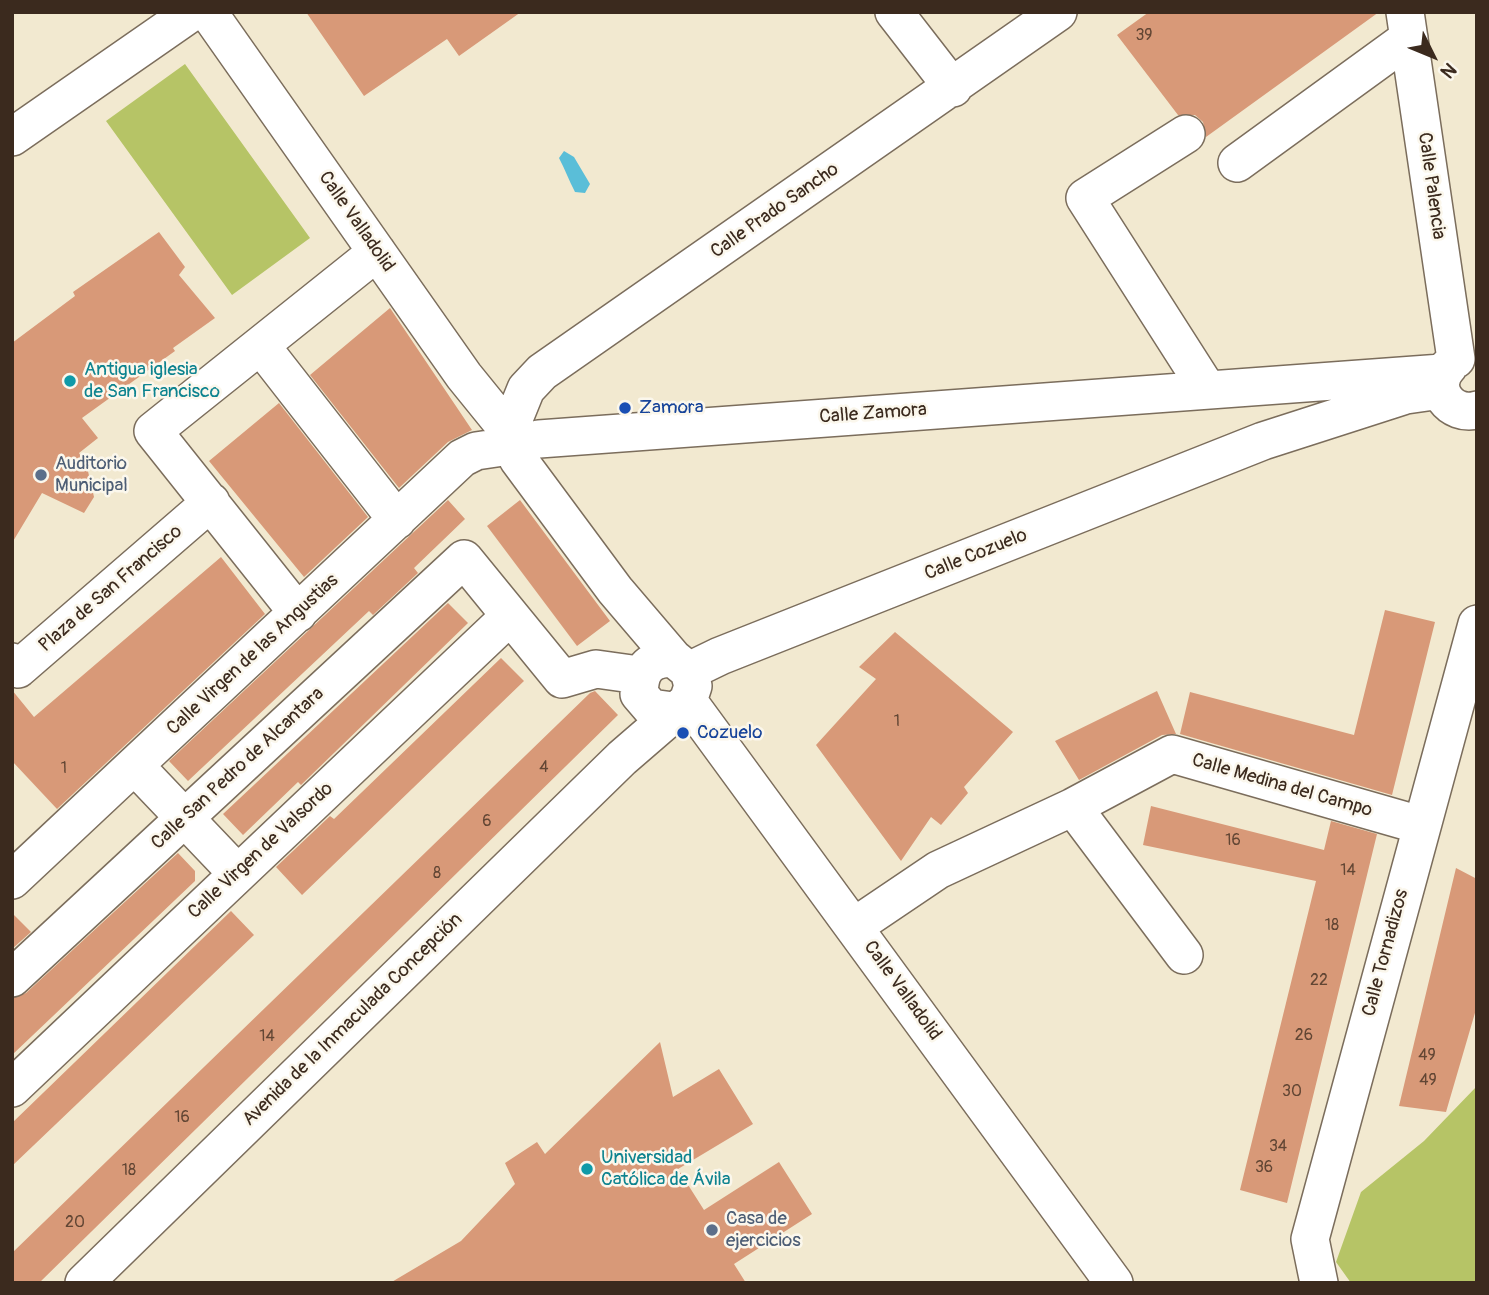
<!DOCTYPE html>
<meta charset="utf-8">
<style>
body{margin:0}
#map{position:relative;width:1489px;height:1295px;overflow:hidden;background:#f2e9d0;font-family:Pangolin,sans-serif}
canvas{display:block}
.frame{position:absolute;inset:0;border:14px solid #3b2a1e;pointer-events:none}
.north{position:absolute;left:1398px;top:21px;width:70px;height:70px;-webkit-text-stroke:5px #fbf7ec;paint-order:stroke;rotate:133deg;font-size:19px;font-weight:700;line-height:28px;text-align:center;color:#3b2a1e}
.north::after{content:'';display:block;margin:auto;width:24px;height:32px;background:#3b2a1e;clip-path:polygon(50% 0,100% 100%,50% 72%,0 100%)}
</style>
<div id="map">
<canvas width="1489" height="1295"></canvas>
<div class="frame"></div>
<div class="north">N</div>
</div>
<script>
const c = document.querySelector('canvas').getContext('2d');
c.lineJoin = 'round';
function paint(path, color) {
  c.fillStyle = color;
  c.fill(path, 'evenodd');
}
function stroke(path, color, width, dash) {
  c.strokeStyle = color;
  c.lineWidth = width;
  c.lineCap = dash ? 'butt' : 'round';
  c.setLineDash(dash || []);
  c.stroke(path);
}
function label(font, color, halo, rows, align = 'center') {
  c.font = font + ' Pangolin,sans-serif';
  c.lineWidth = 5;
  c.setLineDash([]);
  c.textBaseline = 'middle';
  c.strokeStyle = halo;
  c.fillStyle = color;
  for (const [text, x, y, turn = 0] of rows) {
    c.save();
    c.translate(x, y);
    c.rotate((+turn || 0) * Math.PI / 180);
    c.textAlign = isNaN(turn) ? turn : align;
    if (halo) c.strokeText(text, 0, 0);
    c.fillText(text, 0, 0);
    c.restore();
  }
}
const green = new Path2D(`
 M 185,64 L 310,238 L 232,295 L 106,121 Z
 M 1477,1086 L 1477,1283 L 1351,1283 L 1336,1262 L 1361,1192 L 1424,1141 Z`);
const water = new Path2D(`
 M 564,151 L 574,157 L 590,184 L 585,193 L 575,192 C 569,181 565,169 559,158 Z`);
const building = new Path2D(`
 M 306,12 L 521,12 L 459,56 L 447,39 L 364,96 Z
 M 1149,12 L 1379,12 L 1206,137 L 1203,122 L 1195,115 L 1178,115 L 1117,35 Z
 M 159,232 L 185,267 L 179,275 L 215,318 L 173,348 L 175,351 L 82,418 L 98,438 L 79,453 L 87,467 L 94,497 L 84,513 L 42,493 L 12,543 L 12,343 L 75,296 L 73,292 Z
 M 390,308 L 472,430 L 448,442 L 399,488 L 310,375 Z
 M 279,403 L 368,517 L 304,577 L 209,461 Z
 M 448,500 L 465,519 L 414,568 L 418,573 L 373,615 L 369,611 L 188,781 L 169,761 Z
 M 520,500 L 610,621 L 577,646 L 487,526 Z
 M 221,557 L 265,614 L 57,809 L 12,761 L 12,690 L 34,717 Z
 M 448,603 L 468,623 L 301,785 L 298,782 L 243,835 L 223,814 Z
 M 1385,610 L 1435,622 L 1392,795 L 1180,734 L 1190,692 L 1354,735 Z
 M 895,632 L 1013,732 L 964,787 L 968,793 L 941,825 L 931,817 L 901,861 L 816,745 L 876,679 L 859,667 Z
 M 501,658 L 524,681 L 302,895 L 276,867 L 330,816 L 334,819 Z
 M 595,691 L 618,715 L 39,1283 L 12,1283 L 12,1253 L 590,693 Z
 M 1157,691 L 1176,734 L 1162,735 L 1079,780 L 1055,741 Z
 M 1151,806 L 1324,850 L 1331,821 L 1377,834 L 1287,1203 L 1240,1190 L 1316,881 L 1143,845 Z
 M 178,853 L 195,871 L 195,881 L 12,1055 L 12,998 L 26,993 Z
 M 1456,868 L 1477,879 L 1477,1006 L 1446,1112 L 1399,1106 Z
 M 231,911 L 254,935 L 12,1166 L 12,1123 Z
 M 12,913 L 31,932 L 12,949 Z
 M 660,1042 L 673,1097 L 719,1069 L 753,1124 L 678,1169 L 704,1210 L 779,1162 L 812,1214 L 734,1264 L 746,1283 L 390,1283 L 461,1241 L 515,1184 L 505,1163 L 537,1142 L 545,1154 Z`);
const minor = new Path2D(`
 M 208,12 L 464,376 L 507,429
 M 894,12 L 953,88
 M 1405,12 L 1456,359
 M 1186,134 L 1085,198 L 1207,389
 M 12,137 L 192,12
 M 1237,163 L 1409,38
 M 261,346 L 397,520
 M 1448,367 C 1428,388 1451,417 1477,410
 M 511,426 L 526,389 L 542,372 L 1058,12
 M 539,439 L 1442,373
 M 518,459 L 615,590 L 673,658
 M 298,613 L 153,431 L 377,252
 M 12,662 L 18,669 L 211,502
 M 689,671 L 720,656 L 1263,441 L 1406,395 L 1434,391
 M 688,701 L 1114,1283
 M 135,766 L 237,873
 M 1073,807 L 1184,955
 M 12,880 L 462,458 L 476,451 L 503,447
 M 855,926 L 938,870 L 1073,807 L 1172,754 L 1420,825
 M 12,978 L 464,559 L 562,679 L 596,669 L 639,675
 M 12,1088 L 510,616
 M 84,1283 L 622,758 L 688,701 L 693,686 L 689,671 L 673,658 C 647,659 640,670 639,694 L 651,708 L 673,711
 M 1319,1283 L 1310,1239 L 1477,624`);
const markers = [
 [70,381,7,"#0f9aa8"],
 [625,408,7,"#1a4fb4"],
 [41,475,7,"#5c6f8a"],
 [683,733,7,"#1a4fb4"],
 [587,1169,7,"#0f9aa8"],
 [712,1230,7,"#5c6f8a"]
];
const numberNames = [
 ["39",1144,36],
 ["1",897,722],
 ["4",544,768],
 ["1",64,769],
 ["6",487,822],
 ["16",1233,841],
 ["14",1348,871],
 ["8",437,874],
 ["18",1332,926],
 ["22",1319,981],
 ["26",1304,1036],
 ["14",267,1037],
 ["49",1427,1056],
 ["49",1428,1081],
 ["30",1292,1092],
 ["16",182,1118],
 ["34",1278,1147],
 ["36",1264,1168],
 ["18",129,1171],
 ["20",75,1223]
];
const streetNames = [
 ["Calle Palencia",1431,186,82],
 ["Calle Prado Sancho",775,211,-35],
 ["Calle Valladolid",356,222,55],
 ["Calle Zamora",873,414,-4],
 ["Calle Cozuelo",976,555,-22],
 ["Plaza de San Francisco",111,589,-41],
 ["Calle Virgen de las Angustias",253,655,-43],
 ["Calle San Pedro de Alcantara",238,769,-43],
 ["Calle Medina del Campo",1282,786,16],
 ["Calle Virgen de Valsordo",261,851,-43],
 ["Calle Tornadizos",1386,953,-75],
 ["Calle Valladolid",902,991,54],
 ["Avenida de la Inmaculada Concepción",353,1020,-44]
];
const cultureNames = [
 ["Antigua iglesia",84,370],
 ["de San Francisco",84,392],
 ["Universidad",601,1158],
 ["Católica de Ávila",601,1180]
];
const transitNames = [
 ["Zamora",639,408],
 ["Cozuelo",697,733]
];
const serviceNames = [
 ["Auditorio",55,464],
 ["Municipal",55,486],
 ["Casa de",726,1219],
 ["ejercicios",726,1241]
];
paint(green, '#b6c466');
paint(water, '#5abed8');
paint(building, '#d89978');
stroke(minor, '#7b6d5c', 40);
stroke(minor, '#fff', 37);
for (const [x, y, r, color] of markers) {
  const dot = new Path2D();
  dot.arc(x, y, r, 0, 2 * Math.PI);
  c.fillStyle = color;
  c.fill(dot);
  stroke(dot, '#fbf7ec', 2.5);
}
label('16px', '#624634', null, numberNames);
label('19px', '#3b2a1e', '#fbf7ec', streetNames);
label('19px', '#0d838f', '#fbf7ec', cultureNames, 'left');
label('19px', '#164399', '#fbf7ec', transitNames, 'left');
label('19px', '#4e5e75', '#fbf7ec', serviceNames, 'left');
</script>
